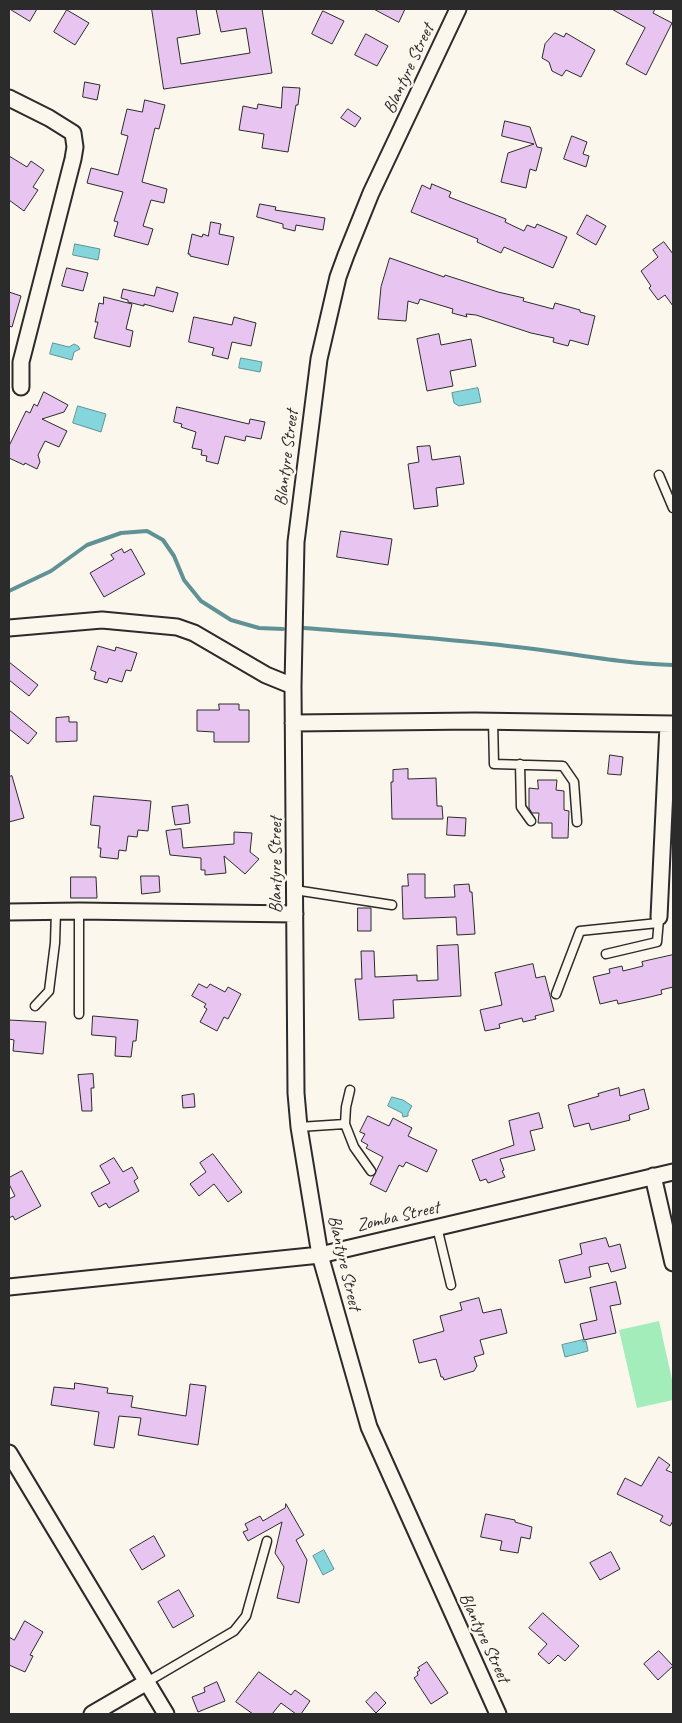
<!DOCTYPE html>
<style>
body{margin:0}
#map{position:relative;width:682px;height:1723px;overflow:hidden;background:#fbf7ec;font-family:Caveat,sans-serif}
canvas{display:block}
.frame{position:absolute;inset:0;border:10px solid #2b2b2b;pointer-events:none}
</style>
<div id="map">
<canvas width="682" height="1723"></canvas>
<div class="frame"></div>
</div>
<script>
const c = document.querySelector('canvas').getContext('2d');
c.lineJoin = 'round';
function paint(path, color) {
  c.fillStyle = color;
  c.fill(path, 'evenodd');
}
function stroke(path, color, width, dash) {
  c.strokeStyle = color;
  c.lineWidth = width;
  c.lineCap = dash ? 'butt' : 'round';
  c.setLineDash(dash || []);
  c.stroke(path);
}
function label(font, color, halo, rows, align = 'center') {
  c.font = font + ' Caveat,sans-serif';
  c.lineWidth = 5;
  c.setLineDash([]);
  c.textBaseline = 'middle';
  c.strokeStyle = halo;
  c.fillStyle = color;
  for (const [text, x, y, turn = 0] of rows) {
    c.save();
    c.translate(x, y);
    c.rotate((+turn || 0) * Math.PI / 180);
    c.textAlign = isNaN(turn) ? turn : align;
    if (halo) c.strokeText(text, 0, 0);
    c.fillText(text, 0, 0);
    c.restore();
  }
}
const green = new Path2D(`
 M 659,1321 L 673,1384 L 673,1400 L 637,1408 L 619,1330 Z`);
const water = new Path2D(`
 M 75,244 L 100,249 L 98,260 L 73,255 Z
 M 53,343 L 69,347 L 74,344 L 78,346 L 80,349 L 74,352 L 72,360 L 50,354 Z
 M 241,358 L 262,362 L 260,372 L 239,368 Z
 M 478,388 L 481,402 L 459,406 L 454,403 L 452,393 Z
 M 78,406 L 106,414 L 101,432 L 73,423 Z
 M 392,1097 L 403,1100 L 412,1106 L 408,1113 L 408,1116 L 403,1117 L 402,1113 L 388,1106 Z
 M 583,1340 L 583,1342 L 586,1341 L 588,1351 L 565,1357 L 562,1345 Z
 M 324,1550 L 334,1569 L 323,1575 L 313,1556 Z`);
const stream = new Path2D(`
 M 9,591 L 51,571 L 87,545 L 121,533 L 147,531 L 163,540 L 174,556 L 184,580 L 201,601 L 231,620 L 259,628 L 283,629
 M 304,628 C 381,634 458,639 534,649 C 581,655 626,664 673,665`);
const building = new Path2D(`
 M 10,9 L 37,9 L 30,21 Z
 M 152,9 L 196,9 L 200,34 L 177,38 L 181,64 L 250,53 L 246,28 L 221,32 L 216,9 L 262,9 L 272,73 L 164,89 Z
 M 374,9 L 405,9 L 399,22 Z
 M 612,9 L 655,9 L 653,13 L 672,23 L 646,75 L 626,64 L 645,28 Z
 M 67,10 L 89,23 L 75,45 L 54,32 Z
 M 323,11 L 344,21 L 332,44 L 312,34 Z
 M 555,33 L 564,37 L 566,33 L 595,50 L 581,77 L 566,70 L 562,76 L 552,71 L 549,62 L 542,58 L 545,44 Z
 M 366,34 L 388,46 L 377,66 L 355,55 Z
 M 85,82 L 100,85 L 97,100 L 83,97 Z
 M 283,87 L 300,88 L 298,105 L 296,105 L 288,152 L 262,148 L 264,134 L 239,130 L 243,106 L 257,109 L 258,104 L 281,108 Z
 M 145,100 L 165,105 L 159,129 L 155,128 L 142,182 L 167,189 L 164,203 L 151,200 L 143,226 L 153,229 L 148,245 L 114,236 L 118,222 L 114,221 L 123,192 L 87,183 L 91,168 L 118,175 L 128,136 L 121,134 L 127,109 L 142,112 Z
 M 348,109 L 361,118 L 355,127 L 341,118 Z
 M 505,121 L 530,127 L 537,147 L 542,148 L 536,171 L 530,169 L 526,188 L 501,182 L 508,153 L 534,144 L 502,136 Z
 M 572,136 L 587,142 L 583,154 L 589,156 L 586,167 L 564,159 Z
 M 9,156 L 27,167 L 31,161 L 44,170 L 33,187 L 38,190 L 24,211 L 9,200 Z
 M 432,184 L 451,192 L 449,197 L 506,219 L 505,222 L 524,231 L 527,225 L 535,228 L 537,224 L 567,237 L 553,268 L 504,247 L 501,253 L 477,242 L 478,239 L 411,212 L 422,185 L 430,189 Z
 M 260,204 L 276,207 L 275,210 L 325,218 L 323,230 L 296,225 L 295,231 L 283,228 L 283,224 L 257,217 Z
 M 587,215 L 606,226 L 596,245 L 577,234 Z
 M 211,222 L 221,224 L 219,234 L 234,237 L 228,265 L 190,256 L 190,254 L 188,254 L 192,234 L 202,237 L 203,234 L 208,236 Z
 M 664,242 L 673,254 L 673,306 L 665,295 L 658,300 L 649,288 L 651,286 L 641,271 L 658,257 L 653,250 Z
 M 390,258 L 444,277 L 445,275 L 498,292 L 524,298 L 523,301 L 553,309 L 555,303 L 580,310 L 580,312 L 595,316 L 588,345 L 570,340 L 568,346 L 553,342 L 554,338 L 531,333 L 476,315 L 466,314 L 467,317 L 452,313 L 453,309 L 420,299 L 418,304 L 408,301 L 406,321 L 378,319 L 381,287 Z
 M 67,268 L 88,273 L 83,291 L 62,286 Z
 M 157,287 L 178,293 L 173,312 L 144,304 L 144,306 L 128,302 L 128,300 L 121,298 L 123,289 L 154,296 Z
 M 9,292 L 21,296 L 12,327 L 9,326 Z
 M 104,297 L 132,304 L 126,329 L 133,331 L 130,347 L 94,338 L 98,322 L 95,322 L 99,303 L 103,304 Z
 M 194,317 L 232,325 L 234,317 L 256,323 L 251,346 L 232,342 L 228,359 L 212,355 L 214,348 L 189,342 Z
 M 439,334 L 441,345 L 471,339 L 476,366 L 450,371 L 453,386 L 427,391 L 417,339 Z
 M 44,392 L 68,405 L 64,412 L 42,419 L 67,431 L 59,447 L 45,441 L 38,455 L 40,462 L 37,469 L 25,463 L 24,465 L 9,458 L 9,446 L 26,411 L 30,413 L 34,404 L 37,406 Z
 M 177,407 L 249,424 L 250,419 L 265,422 L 261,439 L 246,436 L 245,441 L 225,436 L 218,464 L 206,461 L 207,456 L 201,455 L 202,450 L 192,448 L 196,432 L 181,427 L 182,424 L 174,422 Z
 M 430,446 L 432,460 L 460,456 L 464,484 L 436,488 L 438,506 L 414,509 L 408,464 L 419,462 L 417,447 Z
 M 341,531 L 392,539 L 388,565 L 337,557 Z
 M 122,549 L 124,553 L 131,549 L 145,574 L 104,597 L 90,573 L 114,559 L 111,555 Z
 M 98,646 L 115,651 L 116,647 L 137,653 L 131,671 L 126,670 L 122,682 L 109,678 L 107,683 L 94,679 L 96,672 L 91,670 Z
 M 9,662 L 38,685 L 29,696 L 9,680 Z
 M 219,704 L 239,704 L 239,710 L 249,710 L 249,742 L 214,742 L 214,732 L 197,731 L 197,710 L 219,710 Z
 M 9,710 L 37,733 L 28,744 L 9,729 Z
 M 69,717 L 69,722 L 77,722 L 77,741 L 56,742 L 56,718 Z
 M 610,755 L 623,757 L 621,775 L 608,774 Z
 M 408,769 L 408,779 L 436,778 L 437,806 L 442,806 L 443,819 L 392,819 L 391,782 L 393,782 L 393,770 Z
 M 12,776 L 24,818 L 9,822 L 9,777 Z
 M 538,780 L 557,780 L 556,790 L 564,791 L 564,810 L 569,811 L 568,838 L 552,838 L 552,823 L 538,823 L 539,813 L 532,813 L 529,808 L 529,788 L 538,789 Z
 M 94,796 L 151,801 L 148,831 L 138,830 L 137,837 L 128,836 L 126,851 L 119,850 L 118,859 L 100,857 L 101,848 L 98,848 L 100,826 L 91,825 Z
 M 188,805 L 190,823 L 175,825 L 172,807 Z
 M 448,817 L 466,818 L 465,836 L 447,835 Z
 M 181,829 L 183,848 L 234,844 L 234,832 L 252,833 L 250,852 L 259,859 L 245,874 L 224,856 L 226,873 L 205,875 L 205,870 L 201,870 L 201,858 L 170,855 L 166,831 Z
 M 408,874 L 425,874 L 425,898 L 455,897 L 454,885 L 469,884 L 470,892 L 472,892 L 475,934 L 457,935 L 456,917 L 403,919 L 402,886 L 408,886 Z
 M 141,876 L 159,876 L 160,892 L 142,894 Z
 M 71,877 L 96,877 L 97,898 L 71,898 Z
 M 358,908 L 371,908 L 371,931 L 358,931 Z
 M 458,945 L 461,996 L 393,1000 L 394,1018 L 359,1020 L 355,979 L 362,979 L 361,951 L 374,951 L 375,977 L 417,975 L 417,981 L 438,980 L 437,946 Z
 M 673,955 L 673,987 L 661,990 L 662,994 L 650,997 L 618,1004 L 617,1000 L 600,1004 L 593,977 L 610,973 L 609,969 L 622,966 L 623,971 L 643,966 L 642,962 Z
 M 533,964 L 536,978 L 545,976 L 554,1011 L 535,1016 L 536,1019 L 523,1022 L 522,1018 L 499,1024 L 500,1028 L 485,1031 L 480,1010 L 502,1005 L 495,973 Z
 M 199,984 L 207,988 L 210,984 L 225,992 L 228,987 L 241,994 L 228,1019 L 224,1017 L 217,1031 L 200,1022 L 207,1009 L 204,1007 L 206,1004 L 192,996 Z
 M 93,1016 L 138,1020 L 136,1041 L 133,1041 L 131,1057 L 115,1056 L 116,1037 L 92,1035 Z
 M 9,1020 L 46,1022 L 43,1054 L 13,1051 L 14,1040 L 9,1039 Z
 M 93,1074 L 94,1088 L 91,1088 L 92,1111 L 82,1111 L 78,1075 Z
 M 619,1088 L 620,1096 L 644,1089 L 649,1109 L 629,1115 L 630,1120 L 591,1130 L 589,1123 L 574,1127 L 568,1105 L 599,1096 L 598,1094 Z
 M 194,1094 L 195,1107 L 183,1108 L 182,1096 Z
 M 539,1113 L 543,1128 L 530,1131 L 535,1150 L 500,1159 L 504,1170 L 502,1171 L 505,1177 L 488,1183 L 486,1179 L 480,1181 L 472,1160 L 514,1145 L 509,1121 Z
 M 368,1116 L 389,1126 L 393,1118 L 412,1128 L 408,1136 L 437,1150 L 427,1172 L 406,1162 L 403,1167 L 399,1165 L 386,1192 L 370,1184 L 383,1157 L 366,1148 L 368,1145 L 361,1141 L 365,1134 L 360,1132 Z
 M 213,1154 L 242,1192 L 228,1202 L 214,1184 L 199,1196 L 190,1184 L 206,1172 L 200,1163 Z
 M 114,1158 L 123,1172 L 132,1167 L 138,1178 L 134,1181 L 139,1191 L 109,1208 L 106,1203 L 99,1207 L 91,1193 L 110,1183 L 100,1166 Z
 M 22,1171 L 41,1206 L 15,1220 L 13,1216 L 9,1218 L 9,1199 L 15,1196 L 9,1184 L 9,1178 Z
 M 606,1238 L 609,1247 L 620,1244 L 626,1268 L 611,1272 L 608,1263 L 589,1267 L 591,1277 L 565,1283 L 559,1260 L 582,1254 L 580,1244 Z
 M 616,1282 L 621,1304 L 610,1306 L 616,1333 L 584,1340 L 580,1324 L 597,1320 L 590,1288 Z
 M 479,1298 L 483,1313 L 501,1309 L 507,1333 L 480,1340 L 484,1354 L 474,1357 L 477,1366 L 474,1371 L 444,1380 L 443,1377 L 441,1377 L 436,1359 L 419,1363 L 413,1340 L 444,1331 L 440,1316 L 462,1310 L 460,1303 Z
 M 75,1383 L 108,1388 L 107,1393 L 133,1396 L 131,1407 L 186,1416 L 190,1384 L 206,1386 L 198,1445 L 138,1435 L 141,1418 L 119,1416 L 114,1448 L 94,1445 L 99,1412 L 51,1405 L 54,1387 L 74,1389 Z
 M 659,1457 L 670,1465 L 666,1470 L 673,1473 L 673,1521 L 670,1526 L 660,1521 L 663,1516 L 617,1494 L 625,1478 L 641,1486 Z
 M 286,1504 L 304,1535 L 296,1540 L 307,1560 L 299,1603 L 277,1598 L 284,1567 L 275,1553 L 282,1522 L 248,1541 L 243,1532 L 248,1530 L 245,1524 L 260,1516 L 263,1521 L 285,1508 Z
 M 486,1514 L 515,1520 L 515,1522 L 532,1527 L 530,1539 L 521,1537 L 518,1553 L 500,1550 L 502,1541 L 481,1537 Z
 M 154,1536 L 165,1556 L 142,1570 L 130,1550 Z
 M 611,1552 L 620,1569 L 600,1580 L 590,1563 Z
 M 179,1590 L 194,1616 L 173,1628 L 158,1602 Z
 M 543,1613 L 579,1646 L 565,1661 L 558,1655 L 549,1664 L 538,1654 L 547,1644 L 529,1628 Z
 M 25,1621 L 43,1632 L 30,1655 L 33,1656 L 25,1672 L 9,1665 L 9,1637 L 14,1640 Z
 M 659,1651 L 673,1666 L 658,1680 L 644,1664 Z
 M 427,1662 L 448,1693 L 431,1704 L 414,1678 L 418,1675 L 417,1672 L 420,1670 L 418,1668 Z
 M 259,1672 L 291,1695 L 295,1690 L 310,1701 L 301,1714 L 296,1714 L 281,1703 L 272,1714 L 253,1714 L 236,1702 Z
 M 217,1682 L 225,1701 L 198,1712 L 192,1697 L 205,1692 L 204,1688 Z
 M 376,1692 L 386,1703 L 376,1713 L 366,1702 Z`);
const service = new Path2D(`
 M 659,475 L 673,508
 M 493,721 L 494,764 L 563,766 L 574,782 L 577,822
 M 520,764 L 521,807 L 531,821
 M 295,890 L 392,905
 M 79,911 L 79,1014
 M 606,954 L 657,942 L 659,919
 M 556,994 L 580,931 L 658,923
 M 35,1006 L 49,991 L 55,943 L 56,911
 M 345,1124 L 346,1107 L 350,1090
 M 299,1127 L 345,1124 L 354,1147 L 371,1171
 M 437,1227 L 451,1285
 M 147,1682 L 234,1631 L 246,1616 L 267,1541`);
const minor = new Path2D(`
 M 458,9 L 371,193 L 346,255 L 338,277 L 319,359 L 296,542 L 293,686 L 296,1093 L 299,1127 L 320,1255 L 369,1427 L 498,1714
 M 9,98 L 49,118 L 73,133 L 75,147 L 73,159 L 21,362 L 21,387
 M 9,628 L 102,620 L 177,627 L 194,633 L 266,675 L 293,686
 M 293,723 L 475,721 L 673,724
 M 9,912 L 79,911 L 295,914
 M 659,917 L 668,725
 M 653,1176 L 673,1263
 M 9,1287 L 320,1255 L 673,1172
 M 9,1453 L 166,1714
 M 92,1714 L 147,1682`);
const streetNames = [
 ["Blantyre Street",409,69,-65],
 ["Blantyre Street",287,458,-83],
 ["Blantyre Street",276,865,-90],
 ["Zomba Street",398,1217,-13],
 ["Blantyre Street",344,1263,77],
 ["Blantyre Street",484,1638,65]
];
paint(green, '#a3edbb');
paint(water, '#84d6dc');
stroke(water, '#609295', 1);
stroke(stream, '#609295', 4);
paint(building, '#e8c5f0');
stroke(building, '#2b2b2b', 1);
stroke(service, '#2b2b2b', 11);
stroke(minor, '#2b2b2b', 19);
stroke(service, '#fbf7ec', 8);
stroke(minor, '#fbf7ec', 15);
label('18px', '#2b2b2b', '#fbf7ec', streetNames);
</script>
